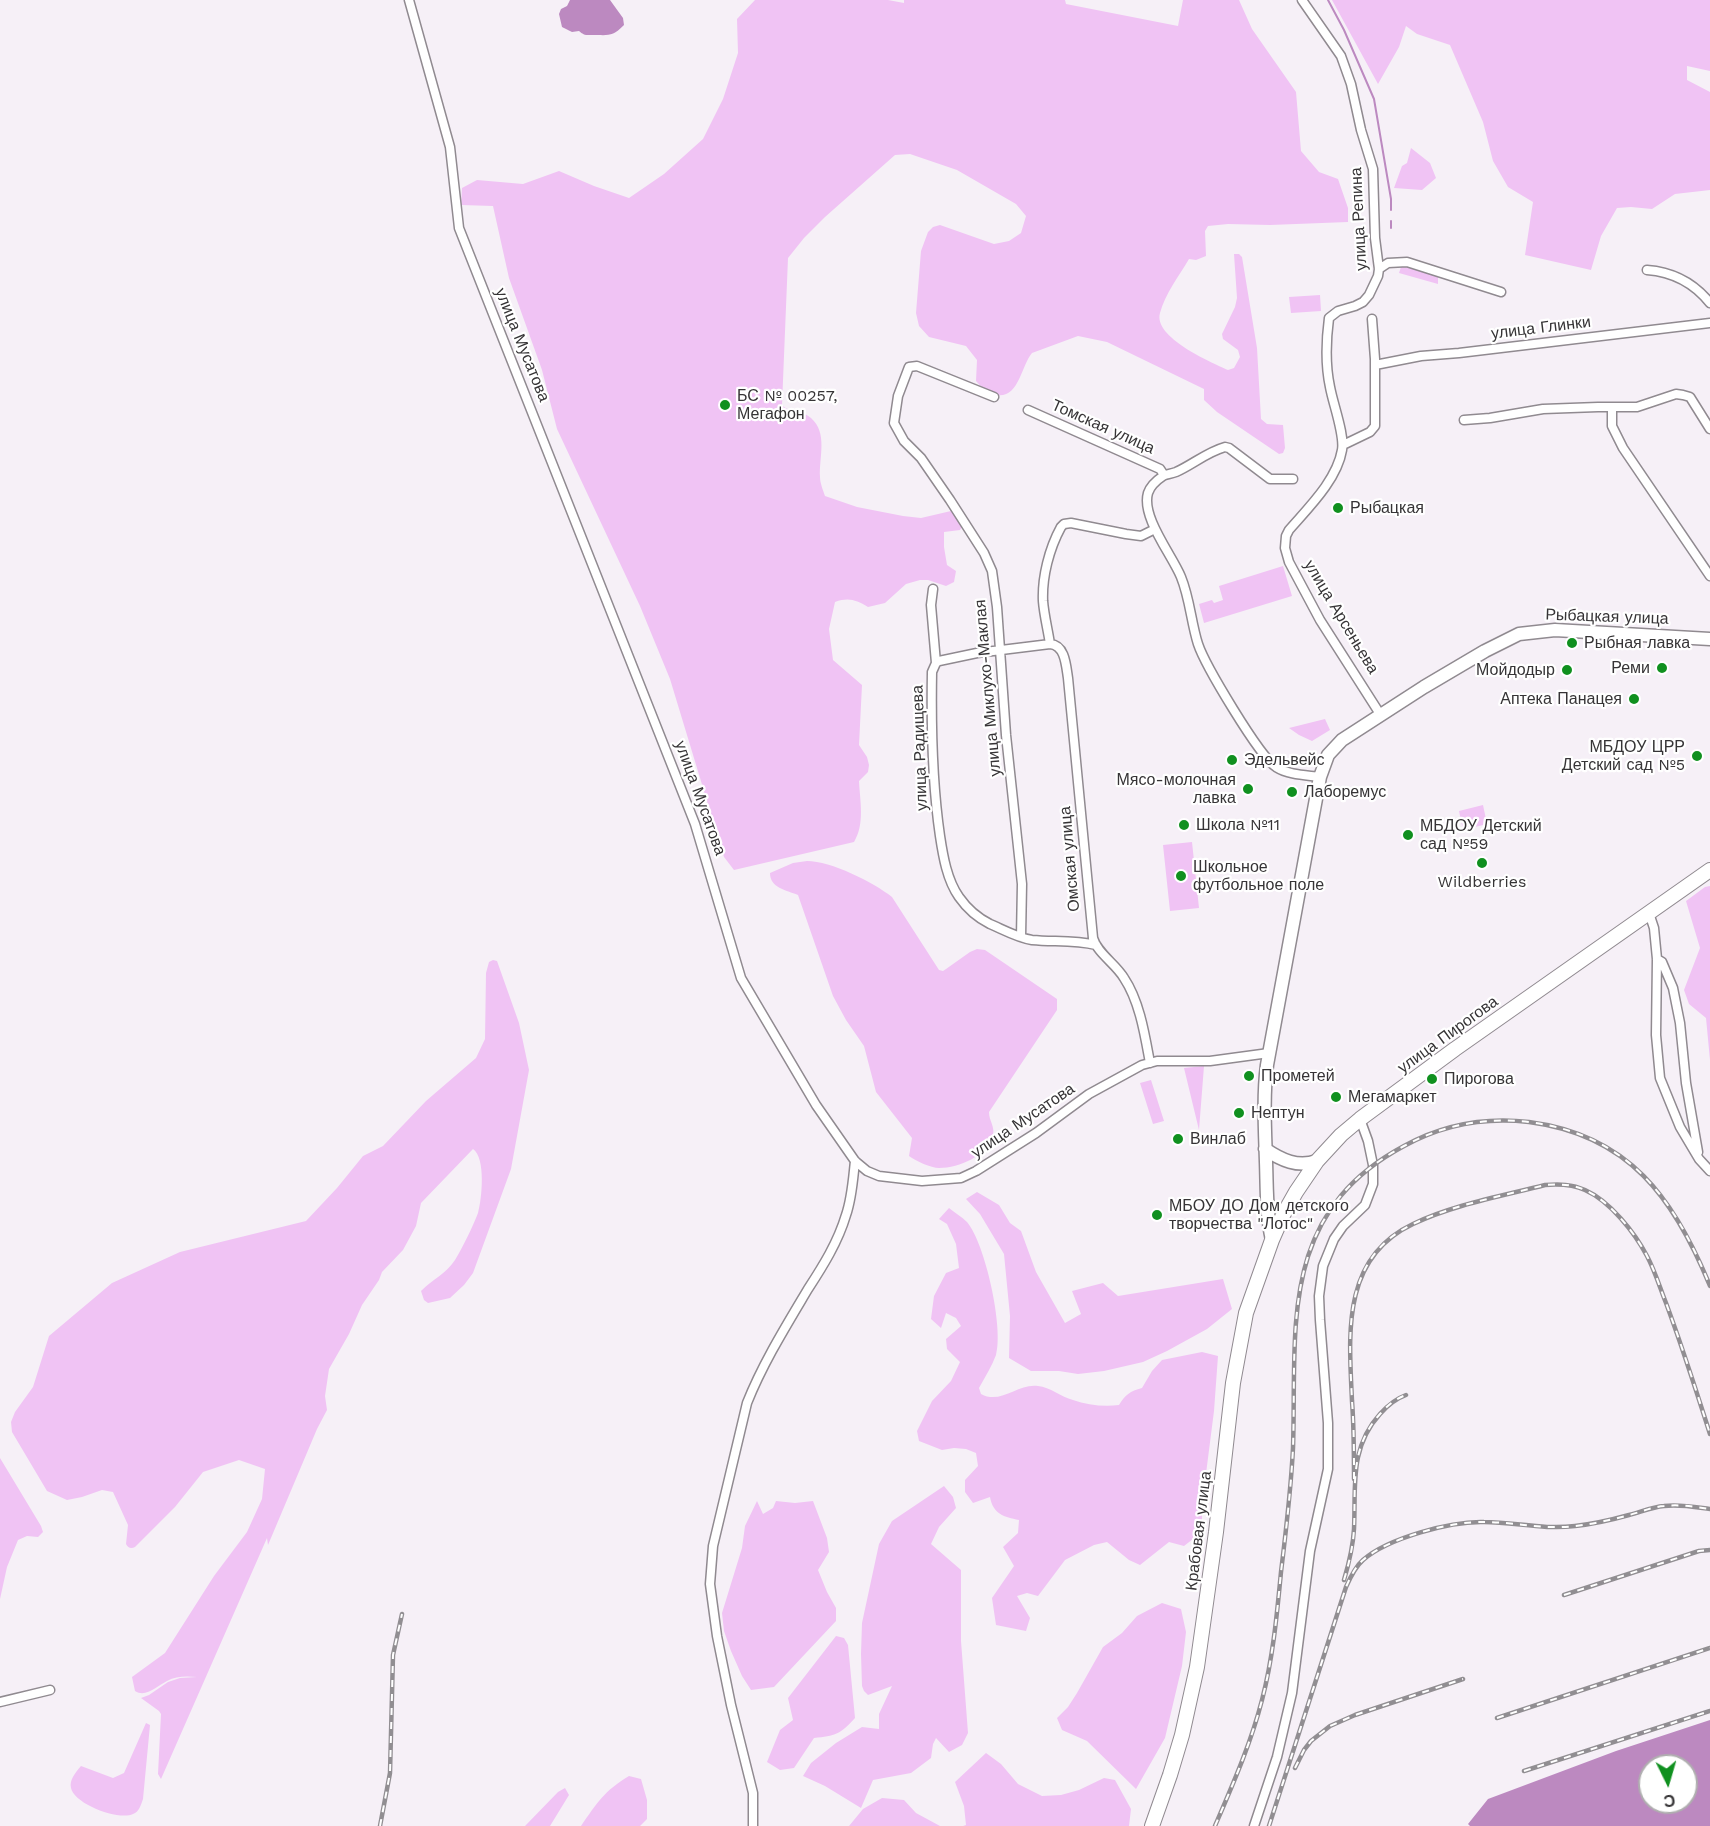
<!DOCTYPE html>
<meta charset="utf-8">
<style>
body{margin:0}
#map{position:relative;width:1710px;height:1826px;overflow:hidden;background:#f6f0f7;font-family:"Work Sans",sans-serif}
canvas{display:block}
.north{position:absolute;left:1638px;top:1754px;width:60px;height:60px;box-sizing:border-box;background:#fff;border:2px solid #afaeaf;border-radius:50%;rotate:175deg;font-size:16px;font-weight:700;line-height:24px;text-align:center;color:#363436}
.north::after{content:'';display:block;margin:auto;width:21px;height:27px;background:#10901f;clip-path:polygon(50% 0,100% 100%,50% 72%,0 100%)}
</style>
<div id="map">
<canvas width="1710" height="1826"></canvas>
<div class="north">С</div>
</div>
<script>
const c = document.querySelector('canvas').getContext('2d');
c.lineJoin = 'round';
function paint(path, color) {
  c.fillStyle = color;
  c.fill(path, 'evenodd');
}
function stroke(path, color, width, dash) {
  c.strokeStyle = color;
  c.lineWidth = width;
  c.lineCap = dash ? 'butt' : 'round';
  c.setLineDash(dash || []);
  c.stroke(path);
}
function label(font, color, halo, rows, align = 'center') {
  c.font = font + ' "Work Sans",sans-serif';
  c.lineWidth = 4.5;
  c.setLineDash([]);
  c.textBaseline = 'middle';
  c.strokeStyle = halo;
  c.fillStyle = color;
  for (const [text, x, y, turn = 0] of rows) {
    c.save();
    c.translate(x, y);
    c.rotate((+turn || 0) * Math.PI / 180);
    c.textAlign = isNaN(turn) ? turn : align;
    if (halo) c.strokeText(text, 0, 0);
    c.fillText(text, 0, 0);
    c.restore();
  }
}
const green = new Path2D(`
 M 755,0 L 888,0 L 904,3 L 904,0 L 1065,0 L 1066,4 L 1178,26 L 1183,0 L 1239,0 L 1252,29 L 1296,92 L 1301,151 L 1319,172 L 1338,179 L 1348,208 L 1348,222 L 1270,225 L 1228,224 L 1208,226 L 1205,231 L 1206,256 L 1196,260 L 1189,259 C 1179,276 1165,294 1160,313 C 1153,337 1210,362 1228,370 L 1234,368 L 1240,357 L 1238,350 L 1223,339 L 1222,334 L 1235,307 L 1237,298 L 1234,254 L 1239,254 L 1242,257 L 1257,348 L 1261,419 L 1267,424 L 1283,425 L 1285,448 L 1283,453 L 1279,454 L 1217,412 L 1204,400 L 1204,389 L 1107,342 L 1078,336 L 1032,353 C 1021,366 1019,399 996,395 C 987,393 982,388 976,381 L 977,360 L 966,346 L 929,337 L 919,326 L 916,313 L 921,251 L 928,232 L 933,227 L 940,225 L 994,244 L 1009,241 L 1021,233 L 1026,216 L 1016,204 L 957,170 L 910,154 L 895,155 L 825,217 L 804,238 L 788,258 L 782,405 C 789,413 801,409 811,418 C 828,433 819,457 820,477 C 820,483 823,490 825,496 L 857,507 L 903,516 L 921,518 L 951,511 L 963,525 L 960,530 L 944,532 L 944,547 L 947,565 L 956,571 L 954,582 L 946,586 L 928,580 L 920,580 L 906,584 L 885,603 L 868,607 C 856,600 849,597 835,602 L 829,629 L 833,660 L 862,685 L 859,745 L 867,757 L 869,765 L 868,772 L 859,781 C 860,801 865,824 854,842 L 734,870 L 724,857 L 670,679 L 640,606 L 557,429 L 542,370 L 509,278 L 493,206 L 461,205 L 462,188 L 477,180 L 523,184 L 559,171 L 594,186 L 629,198 L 664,174 L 703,139 L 723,99 L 738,53 L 737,19 Z
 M 1332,0 L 1710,0 L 1710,71 L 1687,66 L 1687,80 L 1710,92 L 1710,190 L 1675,194 L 1652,209 L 1631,207 L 1617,208 L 1601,236 L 1591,270 L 1525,255 L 1533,202 L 1508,187 L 1493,161 L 1483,122 L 1450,45 L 1417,34 L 1406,26 L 1399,47 L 1378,84 Z
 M 1411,148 L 1430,163 L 1436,178 L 1422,190 L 1394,188 L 1402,166 L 1407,163 Z
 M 1402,264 L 1438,275 L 1438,284 L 1399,273 Z
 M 1320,295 L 1321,311 L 1291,313 L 1289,297 Z
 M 1283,566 L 1292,596 L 1204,623 L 1199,604 L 1212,600 L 1214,603 L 1223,600 L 1219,586 Z
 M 1325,719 L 1330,730 L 1312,741 L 1299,735 L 1289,728 Z
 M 1483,805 L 1487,824 L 1463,830 L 1459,811 Z
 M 1192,842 L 1199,908 L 1170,911 L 1163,845 Z
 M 807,861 C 831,861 873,882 892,897 L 939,970 L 943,971 L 946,969 L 970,952 L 977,949 L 985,950 L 1057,999 L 1057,1010 L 989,1112 C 989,1121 995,1126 993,1135 C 986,1156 960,1168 939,1168 C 931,1168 916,1161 909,1156 L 912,1138 L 876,1092 L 864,1046 L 846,1020 L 833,996 L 798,895 C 786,890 770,888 770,873 L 793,863 Z
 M 1710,886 L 1710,1060 L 1706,1018 L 1689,1004 L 1684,990 L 1700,948 L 1686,901 L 1705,887 Z
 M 493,960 L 497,961 L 519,1023 L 529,1070 L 511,1169 L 473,1273 L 464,1285 L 450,1298 L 428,1303 L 424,1300 L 421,1291 C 433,1279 446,1274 455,1260 C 463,1247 473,1226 478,1213 C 482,1199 486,1158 473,1149 L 421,1203 L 416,1226 L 403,1250 L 382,1272 L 379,1280 L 362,1305 L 349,1334 L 329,1369 L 325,1396 L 327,1410 L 317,1429 L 268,1545 L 267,1538 L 161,1779 L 158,1774 L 161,1714 L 159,1711 L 141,1698 L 149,1695 L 168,1682 L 180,1678 L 197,1677 C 186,1676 176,1676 167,1681 C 157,1686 146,1698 135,1691 L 132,1677 L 165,1653 L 214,1576 L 247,1532 L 262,1499 L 265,1469 L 239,1460 L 203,1472 L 175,1507 L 135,1547 C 131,1549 128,1548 126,1544 L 128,1525 L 113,1492 L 102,1490 L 82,1497 L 67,1500 L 47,1491 L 12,1432 L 11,1422 L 15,1412 L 33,1387 L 49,1336 L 112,1283 L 180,1252 L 306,1221 L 337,1188 L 363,1156 L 383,1146 L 426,1101 L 476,1058 L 485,1039 L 486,973 L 489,962 Z
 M 1204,1066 L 1199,1130 L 1184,1068 Z
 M 1151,1080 L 1164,1121 L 1153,1124 L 1140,1083 Z
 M 977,1192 L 999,1205 L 1010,1223 L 1021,1231 L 1036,1272 L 1065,1323 L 1081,1314 L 1072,1291 L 1103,1283 L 1118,1296 L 1223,1279 L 1232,1309 L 1207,1329 L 1167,1351 L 1143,1362 L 1104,1371 L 1078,1374 L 1059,1371 L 1031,1371 L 1009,1358 L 1010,1316 L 1004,1254 L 980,1214 L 966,1199 Z
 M 949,1208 C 954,1212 962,1217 967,1222 C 985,1243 1004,1328 996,1355 C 992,1366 985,1377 979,1388 L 981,1394 C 1001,1405 1018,1383 1038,1386 C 1050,1387 1061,1397 1073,1400 C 1087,1405 1104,1407 1119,1405 C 1125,1395 1130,1391 1142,1388 L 1152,1371 L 1162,1360 L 1202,1352 L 1218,1356 L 1214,1411 L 1202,1505 L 1202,1532 L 1184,1546 L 1169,1542 L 1140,1565 L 1129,1560 L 1107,1542 L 1094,1545 L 1065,1560 L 1038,1596 L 1027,1593 L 1017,1596 L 1030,1618 L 1026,1631 L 996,1625 L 992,1598 L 1014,1566 L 1003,1547 L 1018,1533 L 1019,1520 C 1004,1517 993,1514 990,1497 L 973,1503 L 965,1492 L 965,1480 L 978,1466 L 976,1453 L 966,1449 L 954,1448 L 942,1450 L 919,1441 L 917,1431 L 932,1401 L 951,1381 L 960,1362 L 947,1349 L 946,1339 L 961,1326 L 956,1318 L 946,1313 L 941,1328 L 931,1319 L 934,1296 L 946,1273 L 959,1268 L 956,1244 L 947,1224 L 939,1219 Z
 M 0,1458 L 41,1526 L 43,1532 L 38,1537 L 27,1536 L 18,1540 L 7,1567 L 0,1599 Z
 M 944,1486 L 953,1497 L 956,1508 L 939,1527 L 931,1544 L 961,1570 L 961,1641 L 968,1733 L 962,1745 L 949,1752 L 936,1738 L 933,1744 L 931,1758 L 911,1773 L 873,1780 L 861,1808 L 825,1786 L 803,1776 L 811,1763 L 836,1743 L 862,1727 L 879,1729 L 879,1714 L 892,1686 L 868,1695 L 864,1691 L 862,1686 L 861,1654 L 862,1623 L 879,1544 L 892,1521 Z
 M 757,1501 L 763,1514 L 773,1508 L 776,1501 L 795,1503 L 813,1501 L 827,1538 L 829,1552 L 818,1570 L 827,1592 L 836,1608 L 836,1621 L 774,1687 L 751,1690 L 742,1676 L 731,1651 L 724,1631 L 722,1613 L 742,1548 L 745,1526 Z
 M 1162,1603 L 1181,1609 L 1186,1632 L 1182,1666 L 1165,1738 L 1136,1789 L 1087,1741 L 1062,1730 L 1057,1718 L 1068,1707 L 1077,1693 L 1103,1647 L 1122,1633 L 1137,1616 Z
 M 836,1636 L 844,1638 L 848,1645 L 855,1718 C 841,1734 835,1736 814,1738 L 794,1768 L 780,1770 L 767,1762 L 780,1730 L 793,1720 L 788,1698 Z
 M 146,1723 L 150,1725 L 143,1799 C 141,1805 139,1812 133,1814 C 119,1821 74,1804 71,1788 C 69,1780 76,1772 81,1766 L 113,1778 L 124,1773 Z
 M 986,1753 L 1001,1764 L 1018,1784 L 1042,1796 L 1061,1795 L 1079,1790 L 1104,1778 L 1115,1780 L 1131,1809 L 1129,1826 L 963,1826 L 966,1825 L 964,1806 L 955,1782 Z
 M 629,1776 L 641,1779 L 647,1800 L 647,1819 L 640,1826 L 581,1826 C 597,1803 604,1791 629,1776 Z
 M 565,1788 L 569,1795 L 550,1826 L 525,1826 L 558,1792 Z
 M 882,1798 L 904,1800 L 916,1813 L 940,1826 L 849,1826 L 863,1809 Z`);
const water = new Path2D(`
 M 570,0 L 610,0 L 623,18 L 624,25 C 612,37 609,35 593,35 C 586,35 585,36 579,31 L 572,32 L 562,27 L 559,14 L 561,9 L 567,6 Z
 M 1710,1720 L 1710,1826 L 1470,1826 L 1468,1824 L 1488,1799 L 1616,1751 ZM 1650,1766 L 1686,1766 L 1686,1802 L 1650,1802 Z`);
const stream = new Path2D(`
 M 1328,0 L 1344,30 L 1374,99 L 1391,199 L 1391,210
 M 1391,228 L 1391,221`);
const minor = new Path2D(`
 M 409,0 L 450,147 L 459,228 L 695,824 L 741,978 L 816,1105 L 855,1161 L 867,1171 L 879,1176 L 922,1181 L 961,1178 L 976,1171 L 1036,1133 L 1089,1094 L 1142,1065 L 1157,1061 L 1210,1061 L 1269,1053
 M 1302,0 L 1341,56 L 1351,84 L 1361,130 L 1373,169 L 1375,238 L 1379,269 L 1378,276 L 1369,295 L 1363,302 L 1355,306 L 1338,311 L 1329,318 C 1326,341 1325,364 1330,387 C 1333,404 1345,435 1342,450 C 1337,480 1308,508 1289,530 L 1286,536 L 1285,548 L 1289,562 L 1320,620 L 1380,714
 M 1379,269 L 1388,263 L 1407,262 L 1501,292
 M 1647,270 C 1673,272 1694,283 1710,303
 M 1375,365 L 1421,356 L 1459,353 L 1710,323
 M 994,397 L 917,366 L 909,367 L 898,396 L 894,423 L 904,441 L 921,458 L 950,500 L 984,553 L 992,571 L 997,607 L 1006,735 L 1022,884 L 1021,937
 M 1612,408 L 1612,426 L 1623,448 L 1710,576
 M 1028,410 L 1160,469 L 1164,475
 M 1464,420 L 1490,418 L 1543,409 L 1598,407 L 1637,407 L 1676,394 L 1683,395 L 1690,397 L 1710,429
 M 1343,445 L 1370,432 L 1375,426 L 1375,359 L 1372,319
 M 1293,479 L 1270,479 L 1229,448 L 1225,447 C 1207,452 1192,465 1176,472 C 1171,474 1166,474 1163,476 C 1157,480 1150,487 1148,493 C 1141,517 1172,555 1181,577 C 1190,599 1191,622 1198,644 C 1205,665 1259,756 1276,767 C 1289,775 1305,775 1320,777
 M 933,589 L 931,605 L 936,663 L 932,672 C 931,728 932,781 940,836 C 943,856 947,880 959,897 C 966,907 978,918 990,924 C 1002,929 1018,938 1032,940 C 1054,942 1074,940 1096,945
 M 1050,644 C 1048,630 1044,615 1043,601 C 1042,577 1049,549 1061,527 L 1064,524 L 1071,523 L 1126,534 L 1141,536 L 1155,529
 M 936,663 L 939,661 L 977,653 L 1050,644 C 1065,645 1066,665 1068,678 L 1093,938 C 1097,953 1116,964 1124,978 C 1140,1002 1145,1036 1150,1063
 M 1649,913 L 1654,928 L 1657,959 L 1656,1035 L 1660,1078 L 1680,1127 L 1699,1159 L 1710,1171
 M 1657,959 L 1662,962 L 1673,988 L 1680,1023 L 1686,1083 L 1698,1152
 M 0,1702 L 50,1690
 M 753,1826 L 753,1793 L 731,1705 L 717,1636 L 710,1584 L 713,1546 L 747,1403 C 763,1363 786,1326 808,1289 C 823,1266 838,1242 846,1215 C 852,1198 853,1179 855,1161
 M 1254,1826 L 1277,1757 L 1292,1693 L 1310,1551 L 1328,1469 L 1328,1423 L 1320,1320 L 1319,1296 L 1323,1266 L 1334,1239 L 1343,1226 L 1365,1205 L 1373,1184 L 1373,1165 L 1368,1141 L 1360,1119`);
const secondary = new Path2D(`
 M 1265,1149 C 1281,1160 1298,1168 1317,1161
 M 1272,1240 C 1266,1214 1267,1188 1266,1162 C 1265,1130 1263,1096 1267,1065 L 1320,777 L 1328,755 L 1342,740 L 1424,687 L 1485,651 L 1519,634 L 1555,630 L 1710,639`);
const primary = new Path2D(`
 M 1152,1826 L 1170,1775 L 1182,1735 L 1197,1667 L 1216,1532 L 1233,1383 L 1246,1313 L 1272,1240 L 1283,1215 L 1296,1192 L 1317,1161 L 1341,1135 L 1360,1119 L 1455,1049 L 1710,870`);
const rail = new Path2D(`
 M 1354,1479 C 1354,1453 1354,1427 1352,1401 C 1349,1334 1341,1258 1413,1224 C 1452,1205 1502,1196 1545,1185 C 1559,1184 1572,1184 1585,1190 C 1610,1201 1635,1233 1647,1256 C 1655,1271 1660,1288 1666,1303 C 1682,1346 1696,1390 1710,1434
 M 1344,1580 C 1349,1563 1353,1547 1354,1529 C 1356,1487 1349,1448 1380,1414 C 1388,1405 1395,1399 1406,1395
 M 1564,1595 L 1699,1551 L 1710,1550
 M 1497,1718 L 1710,1648
 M 1295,1768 L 1304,1750 L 1311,1741 L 1330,1726 L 1355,1715 L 1463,1679
 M 1524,1771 L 1710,1711
 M 380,1826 L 390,1773 L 393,1655 L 402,1614
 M 1215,1826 C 1233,1784 1251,1743 1262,1700 C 1273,1658 1277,1614 1281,1572 C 1286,1531 1291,1489 1293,1448 C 1297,1328 1277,1214 1404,1146 C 1442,1125 1485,1117 1529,1122 C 1629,1135 1674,1198 1710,1286
 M 1269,1826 L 1346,1587 C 1350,1578 1355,1567 1363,1560 C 1388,1538 1451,1521 1484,1522 C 1515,1522 1543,1530 1575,1526 C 1593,1524 1611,1520 1629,1515 C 1641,1512 1652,1507 1664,1506 C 1680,1504 1695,1507 1710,1509`);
const markers = [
 [725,405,6,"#10901f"],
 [1338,508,6,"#10901f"],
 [1572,643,6,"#10901f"],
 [1662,668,6,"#10901f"],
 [1567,670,6,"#10901f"],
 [1634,699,6,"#10901f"],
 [1697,756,6,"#10901f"],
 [1232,760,6,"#10901f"],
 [1248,789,6,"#10901f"],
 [1292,792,6,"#10901f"],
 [1184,825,6,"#10901f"],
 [1408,835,6,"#10901f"],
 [1482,863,6,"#10901f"],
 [1181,876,6,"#10901f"],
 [1249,1076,6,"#10901f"],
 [1432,1079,6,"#10901f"],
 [1336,1097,6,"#10901f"],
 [1239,1113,6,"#10901f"],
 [1178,1139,6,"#10901f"],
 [1157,1215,6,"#10901f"]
];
const streetNames = [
 ["улица Репина",1359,219,-93],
 ["улица Глинки",1541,328,-7],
 ["улица Мусатова",522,345,68],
 ["Томская улица",1103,427,24],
 ["улица Арсеньева",1341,617,59],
 ["Рыбацкая улица",1607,617,2],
 ["улица Миклухо-Маклая",988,688,-95],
 ["улица Радищева",920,748,-92],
 ["улица Мусатова",700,798,70],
 ["Омская улица",1070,859,-95],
 ["улица Пирогова",1448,1035,-36],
 ["улица Мусатова",1023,1121,-34],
 ["Крабовая улица",1199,1531,-83]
];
const poiNames = [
 ["БС № 00257,",737,396],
 ["Мегафон",737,414],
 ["Рыбацкая",1350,508],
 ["Рыбная лавка",1584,643],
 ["Реми",1650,668,"right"],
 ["Мойдодыр",1555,670,"right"],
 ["Аптека Панацея",1622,699,"right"],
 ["МБДОУ ЦРР",1685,747,"right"],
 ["Детский сад №5",1685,765,"right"],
 ["Эдельвейс",1244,760],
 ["Мясо-молочная",1236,780,"right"],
 ["лавка",1236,798,"right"],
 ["Лаборемус",1304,792],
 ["Школа №11",1196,825],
 ["МБДОУ Детский",1420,826],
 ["сад №59",1420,844],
 ["Школьное",1193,867],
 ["футбольное поле",1193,885],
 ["Wildberries",1482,882,"center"],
 ["Прометей",1261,1076],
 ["Пирогова",1444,1079],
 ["Мегамаркет",1348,1097],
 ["Нептун",1251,1113],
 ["Винлаб",1190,1139],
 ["МБОУ ДО Дом детского",1169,1206],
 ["творчества \"Лотос\"",1169,1224]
];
paint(green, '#f0c3f4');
paint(water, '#bc89c0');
stroke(stream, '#bc89c0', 2);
stroke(minor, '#908a90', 11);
stroke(secondary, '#908a90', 15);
stroke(primary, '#908a90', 16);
stroke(minor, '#fff', 8);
stroke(secondary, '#fff', 12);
stroke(primary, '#fff', 14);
stroke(rail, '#918e92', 4.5);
stroke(rail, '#fff', 2, [7]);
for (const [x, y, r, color] of markers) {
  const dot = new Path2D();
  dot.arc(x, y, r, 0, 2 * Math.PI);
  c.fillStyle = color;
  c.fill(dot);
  stroke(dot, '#fff', 2);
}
label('16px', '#363436', '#fff', streetNames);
label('16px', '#363436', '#fff', poiNames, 'left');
</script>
